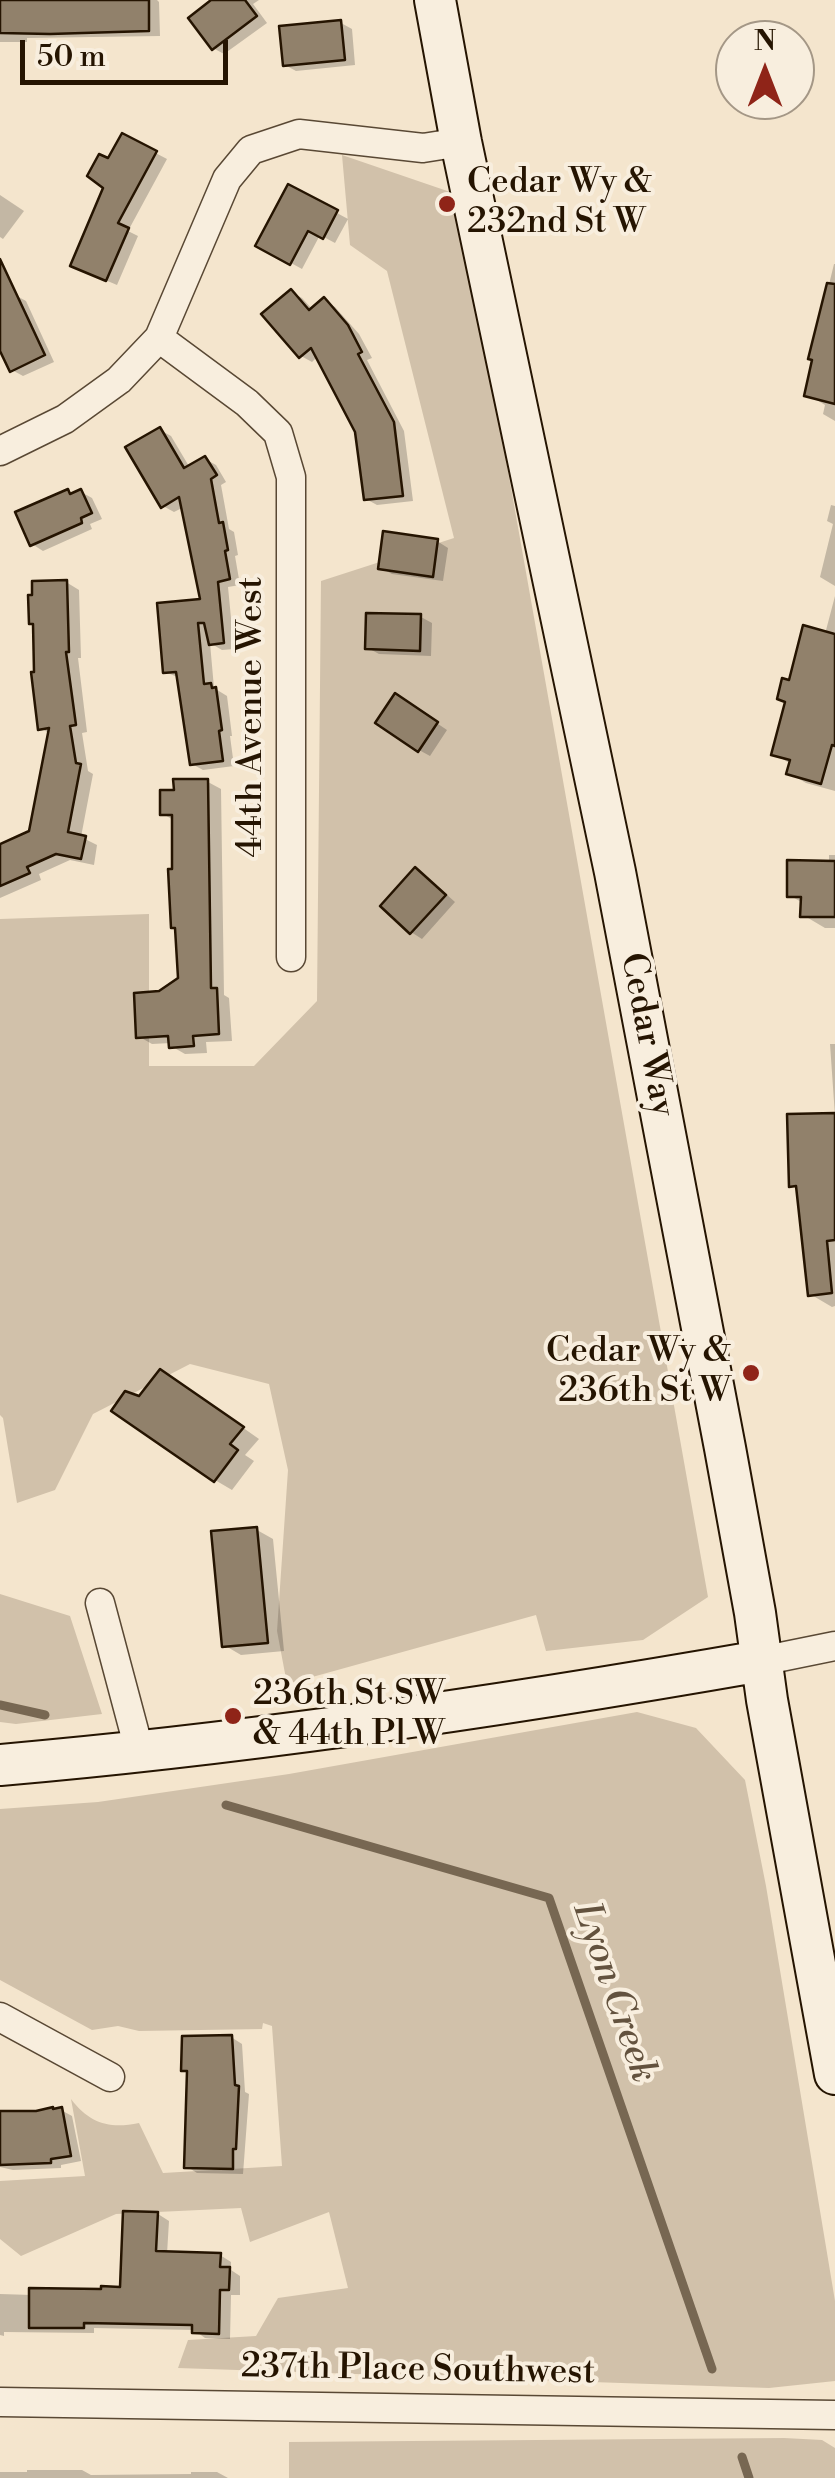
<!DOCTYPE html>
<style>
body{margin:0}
#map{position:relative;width:835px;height:2478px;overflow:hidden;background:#f4e5cd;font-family:"Libre Bodoni",serif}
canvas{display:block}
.north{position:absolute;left:715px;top:20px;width:100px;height:100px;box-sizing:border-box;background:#f8eede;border:2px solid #a49786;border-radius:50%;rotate:0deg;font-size:28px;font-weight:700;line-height:40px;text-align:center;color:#251401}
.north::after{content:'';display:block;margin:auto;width:35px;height:45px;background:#8f2418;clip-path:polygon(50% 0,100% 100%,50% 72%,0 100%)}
.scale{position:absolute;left:20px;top:40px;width:208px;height:45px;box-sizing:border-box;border:5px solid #251401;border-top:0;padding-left:12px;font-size:30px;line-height:35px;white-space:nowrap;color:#251401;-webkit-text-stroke:8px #f8eede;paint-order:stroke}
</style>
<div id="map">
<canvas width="835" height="2478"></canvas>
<div class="north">N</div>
<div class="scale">50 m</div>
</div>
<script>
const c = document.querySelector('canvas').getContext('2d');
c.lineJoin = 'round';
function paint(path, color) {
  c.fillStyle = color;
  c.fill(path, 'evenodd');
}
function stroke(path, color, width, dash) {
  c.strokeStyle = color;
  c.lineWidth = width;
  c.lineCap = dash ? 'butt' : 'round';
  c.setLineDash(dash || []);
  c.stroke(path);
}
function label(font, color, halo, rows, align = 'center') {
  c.font = font + ' "Libre Bodoni",serif';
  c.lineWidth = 8;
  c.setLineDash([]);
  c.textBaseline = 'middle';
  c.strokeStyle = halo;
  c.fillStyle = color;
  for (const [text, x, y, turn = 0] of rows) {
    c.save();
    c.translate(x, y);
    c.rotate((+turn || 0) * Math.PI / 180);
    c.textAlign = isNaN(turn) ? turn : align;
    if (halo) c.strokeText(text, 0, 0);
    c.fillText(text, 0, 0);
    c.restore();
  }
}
const green = new Path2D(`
 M 342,155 L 459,195 L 708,1597 L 643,1640 L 546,1651 L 536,1615 L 287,1684 L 277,1631 L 288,1470 L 269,1384 L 190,1364 L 93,1414 L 55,1490 L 17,1503 L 3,1418 L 0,1415 L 0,919 L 149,914 L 149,1066 L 254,1066 L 317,1001 L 321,581 L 454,538 L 387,271 L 350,245 Z
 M 0,1594 L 70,1616 L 102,1714 L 16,1724 L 0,1722 Z
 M 637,1712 L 696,1728 L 745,1780 L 766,1886 L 835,2301 L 835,2381 L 769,2388 L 178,2368 L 188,2340 L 256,2336 L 278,2298 L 348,2288 L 329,2212 L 250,2242 L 241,2208 L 116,2214 L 21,2256 L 0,2239 L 0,2181 L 85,2176 L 71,2099 C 90,2124 110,2129 139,2123 L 163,2173 L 282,2166 L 272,2026 L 263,2023 L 262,2029 L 139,2031 L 118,2026 L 92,2030 L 0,1980 L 0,1809 L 98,1802 L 289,1774 Z
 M 784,2438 L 822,2440 L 835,2448 L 835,2478 L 289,2478 L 289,2442 Z`);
const shadow = new Path2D(`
 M 0,0 L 157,0 L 159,2 L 160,36 L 27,38 L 27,42 L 0,42 Z
 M 216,0 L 259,0 L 253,4 L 267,23 L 224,54 L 213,48 Z
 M 341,23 L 352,29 L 355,65 L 296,71 L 285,65 Z
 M 123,136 L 167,159 L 128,231 L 138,236 L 117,285 L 84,271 L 106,188 L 109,162 Z
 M 289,187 L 348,219 L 335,243 L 320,235 L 302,269 L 258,245 Z
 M 0,195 L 24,211 L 3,239 L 0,237 Z
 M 834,264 L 835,264 L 835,421 L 823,414 L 825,405 L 807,394 L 815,361 L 811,358 Z
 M 291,292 L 302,298 L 313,310 L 324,300 L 335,307 L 359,334 L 372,358 L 367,360 L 404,431 L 413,501 L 377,505 L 366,499 L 358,432 L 318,356 L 312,362 L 301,356 Z
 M 15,295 L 26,301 L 54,362 L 23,376 L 12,370 L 0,345 L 0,302 Z
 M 160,430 L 171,436 L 190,468 L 205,459 L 216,465 L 226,482 L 221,485 L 229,529 L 234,532 L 238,555 L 235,556 L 240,585 L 228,587 L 234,649 L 222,650 L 210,643 L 214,688 L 227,696 L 232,736 L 230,736 L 234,766 L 203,770 L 192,764 L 180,678 L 165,672 L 202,602 L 184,507 L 174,512 L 163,506 Z
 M 68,492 L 74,495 L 81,492 L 92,498 L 102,519 L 90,524 L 92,529 L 43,551 L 32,544 Z
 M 831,505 L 835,506 L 835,586 L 820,577 L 833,524 L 827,521 Z
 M 437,541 L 448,548 L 443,581 L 392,574 L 381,568 Z
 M 66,582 L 79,590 L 81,658 L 78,658 L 87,732 L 82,733 L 88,771 L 93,774 L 81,837 L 97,845 L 94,865 L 70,860 L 39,874 L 41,880 L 0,898 L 0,847 L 31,833 L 50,734 L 41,728 Z
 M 835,596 L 835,791 L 806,783 L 789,773 L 791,764 L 774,754 L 790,683 L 825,634 Z
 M 421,617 L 432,623 L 431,656 L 379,654 L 368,648 Z
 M 407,703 L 447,730 L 430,756 L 419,750 Z
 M 208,782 L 221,789 L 224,995 L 229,998 L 232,1041 L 206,1042 L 207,1053 L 185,1054 L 171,1046 L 171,1043 L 152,1044 L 138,1036 L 160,994 L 180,979 L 175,821 L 163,814 L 176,792 Z
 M 829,855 L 835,855 L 835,928 L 825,928 L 803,915 L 803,903 L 789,895 L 829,863 Z
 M 416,870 L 427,877 L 455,902 L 422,939 L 411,932 Z
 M 830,1044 L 835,1044 L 835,1306 L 832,1307 L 810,1294 L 799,1190 L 791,1185 L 835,1116 Z
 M 178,1382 L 259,1439 L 245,1455 L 254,1461 L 232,1490 L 215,1480 L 140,1399 Z
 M 257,1530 L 273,1539 L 284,1651 L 241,1655 L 224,1645 Z
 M 231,2037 L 242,2044 L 245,2092 L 249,2094 L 243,2174 L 197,2173 L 186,2166 L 189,2073 L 184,2070 Z
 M 61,2110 L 72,2116 L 81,2161 L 61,2165 L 61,2168 L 13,2170 L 0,2167 L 0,2114 Z
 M 158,2214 L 169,2221 L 167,2254 L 220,2255 L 231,2262 L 231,2270 L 240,2276 L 240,2295 L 231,2295 L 230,2339 L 205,2338 L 194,2330 L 94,2328 L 94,2333 L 4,2332 L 4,2336 L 0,2335 L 0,2294 L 32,2295 L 122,2289 Z
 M 27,2470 L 82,2470 L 91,2475 L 191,2474 L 191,2472 L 217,2472 L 228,2478 L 0,2478 L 0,2472 L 27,2472 Z`);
const stream = new Path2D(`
 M 0,1705 L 45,1715
 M 226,1805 L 549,1898 L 712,2369
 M 742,2457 L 749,2478`);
const building = new Path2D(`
 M 0,0 L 149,0 L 149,31 L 50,34 L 0,33 Z
 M 211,0 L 245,0 L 257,16 L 212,50 L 188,18 Z
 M 341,20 L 345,60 L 283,66 L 279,26 Z
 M 122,133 L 157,151 L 118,223 L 129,228 L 106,281 L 70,266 L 103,188 L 87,176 L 99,154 L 108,158 Z
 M 288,184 L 338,210 L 323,239 L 308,231 L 290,265 L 255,246 Z
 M 0,259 L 45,355 L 10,372 L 0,351 Z
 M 827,283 L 835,284 L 835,404 L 804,396 L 812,360 L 808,359 Z
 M 291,289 L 309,310 L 324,297 L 348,325 L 362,352 L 358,354 L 394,422 L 403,496 L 364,500 L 355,432 L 311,348 L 299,358 L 261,314 Z
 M 160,427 L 184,468 L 205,456 L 217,475 L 211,479 L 219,523 L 223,522 L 228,550 L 225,551 L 230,579 L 218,582 L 224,643 L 209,645 L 204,623 L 198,623 L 204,684 L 211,683 L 212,688 L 216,687 L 222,730 L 219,731 L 223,761 L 190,765 L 176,672 L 163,673 L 157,603 L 200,599 L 179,497 L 161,508 L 125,447 Z
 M 68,489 L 70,494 L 81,489 L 92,513 L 81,518 L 82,523 L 30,546 L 15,512 Z
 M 383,531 L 438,539 L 433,577 L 378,569 Z
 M 67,580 L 69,652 L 66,652 L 76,725 L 70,726 L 76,763 L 81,764 L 68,832 L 86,836 L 81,859 L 56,854 L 27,867 L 30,873 L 0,886 L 0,844 L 29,831 L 49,728 L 38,730 L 31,672 L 34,672 L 33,624 L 29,624 L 28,595 L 32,595 L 32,581 Z
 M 366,613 L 421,614 L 420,651 L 365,649 Z
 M 803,625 L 835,634 L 835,746 L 832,745 L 821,784 L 786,774 L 790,760 L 771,755 L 785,702 L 777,699 L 782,678 L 789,680 Z
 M 395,693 L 438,722 L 418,752 L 375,723 Z
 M 173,779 L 208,779 L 211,988 L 217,988 L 219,1034 L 193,1036 L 194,1046 L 169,1048 L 168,1036 L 136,1038 L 134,993 L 159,991 L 178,978 L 175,928 L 171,928 L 168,869 L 172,869 L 172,815 L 160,815 L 160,790 L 174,790 Z
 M 787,860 L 835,861 L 835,917 L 800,917 L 801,897 L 787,897 Z
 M 415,867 L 446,895 L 410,934 L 380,906 Z
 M 835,1113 L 835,1240 L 827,1241 L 832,1293 L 808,1296 L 796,1186 L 789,1187 L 787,1114 Z
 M 160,1369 L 244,1427 L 230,1444 L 238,1450 L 214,1482 L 111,1411 L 125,1391 L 139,1396 Z
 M 257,1527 L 268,1643 L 222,1647 L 211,1531 Z
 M 232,2035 L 235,2085 L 239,2086 L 236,2149 L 233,2149 L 233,2169 L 184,2168 L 187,2071 L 181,2071 L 182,2036 Z
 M 53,2107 L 53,2109 L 62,2107 L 71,2156 L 51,2159 L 51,2163 L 0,2165 L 0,2111 L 36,2111 Z
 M 123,2211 L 158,2212 L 156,2251 L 221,2253 L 220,2267 L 230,2267 L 229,2290 L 220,2290 L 219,2334 L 192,2333 L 192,2325 L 84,2323 L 84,2328 L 29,2328 L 29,2288 L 101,2289 L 101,2286 L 120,2287 Z`);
const street = new Path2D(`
 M 159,338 L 247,403 L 278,433 L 291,477 L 291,957
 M 0,451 L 65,419 L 119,380 L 159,338 L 227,179 L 251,150 L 299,134 L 423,148 L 461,142
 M 100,1603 L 140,1753
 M 761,1661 L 835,1646
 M 0,2017 L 110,2077
 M 0,2402 L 835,2415`);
const secondary = new Path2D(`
 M 435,0 L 461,142 L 615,872 L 725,1448 L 755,1613 L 767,1700 L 835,2074
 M 0,1765 C 255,1743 509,1705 761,1661`);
const markers = [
 [447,204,10,"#8f2418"],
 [751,1373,10,"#8f2418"],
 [233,1716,10,"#8f2418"]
];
const poiNames = [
 ["Cedar Wy &",467,184],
 ["232nd St W",467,224],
 ["Cedar Wy &",731,1353,"right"],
 ["236th St W",731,1393,"right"],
 ["236th St SW",253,1696],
 ["& 44th Pl W",253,1736]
];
const streetNames = [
 ["44th Avenue West",253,717,-90],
 ["Cedar Way",646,1035,79],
 ["237th Place Southwest",418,2371,1]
];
const waterNames = [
 ["Lyon Creek",613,1993,71]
];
paint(green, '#d1c1aa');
paint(shadow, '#0003');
stroke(stream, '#776752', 9);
paint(building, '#91816b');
stroke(building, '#251401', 2.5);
stroke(street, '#594834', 31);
stroke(secondary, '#251401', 44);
stroke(street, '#f8eede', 28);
stroke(secondary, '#f8eede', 40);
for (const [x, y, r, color] of markers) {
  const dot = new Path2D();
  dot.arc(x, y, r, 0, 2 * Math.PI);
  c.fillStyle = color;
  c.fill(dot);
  stroke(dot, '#f8eede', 4);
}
label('35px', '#251401', '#f8eede', poiNames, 'left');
label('35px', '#251401', '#f8eede', streetNames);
label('italic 38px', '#63523e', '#f8eede', waterNames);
</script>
